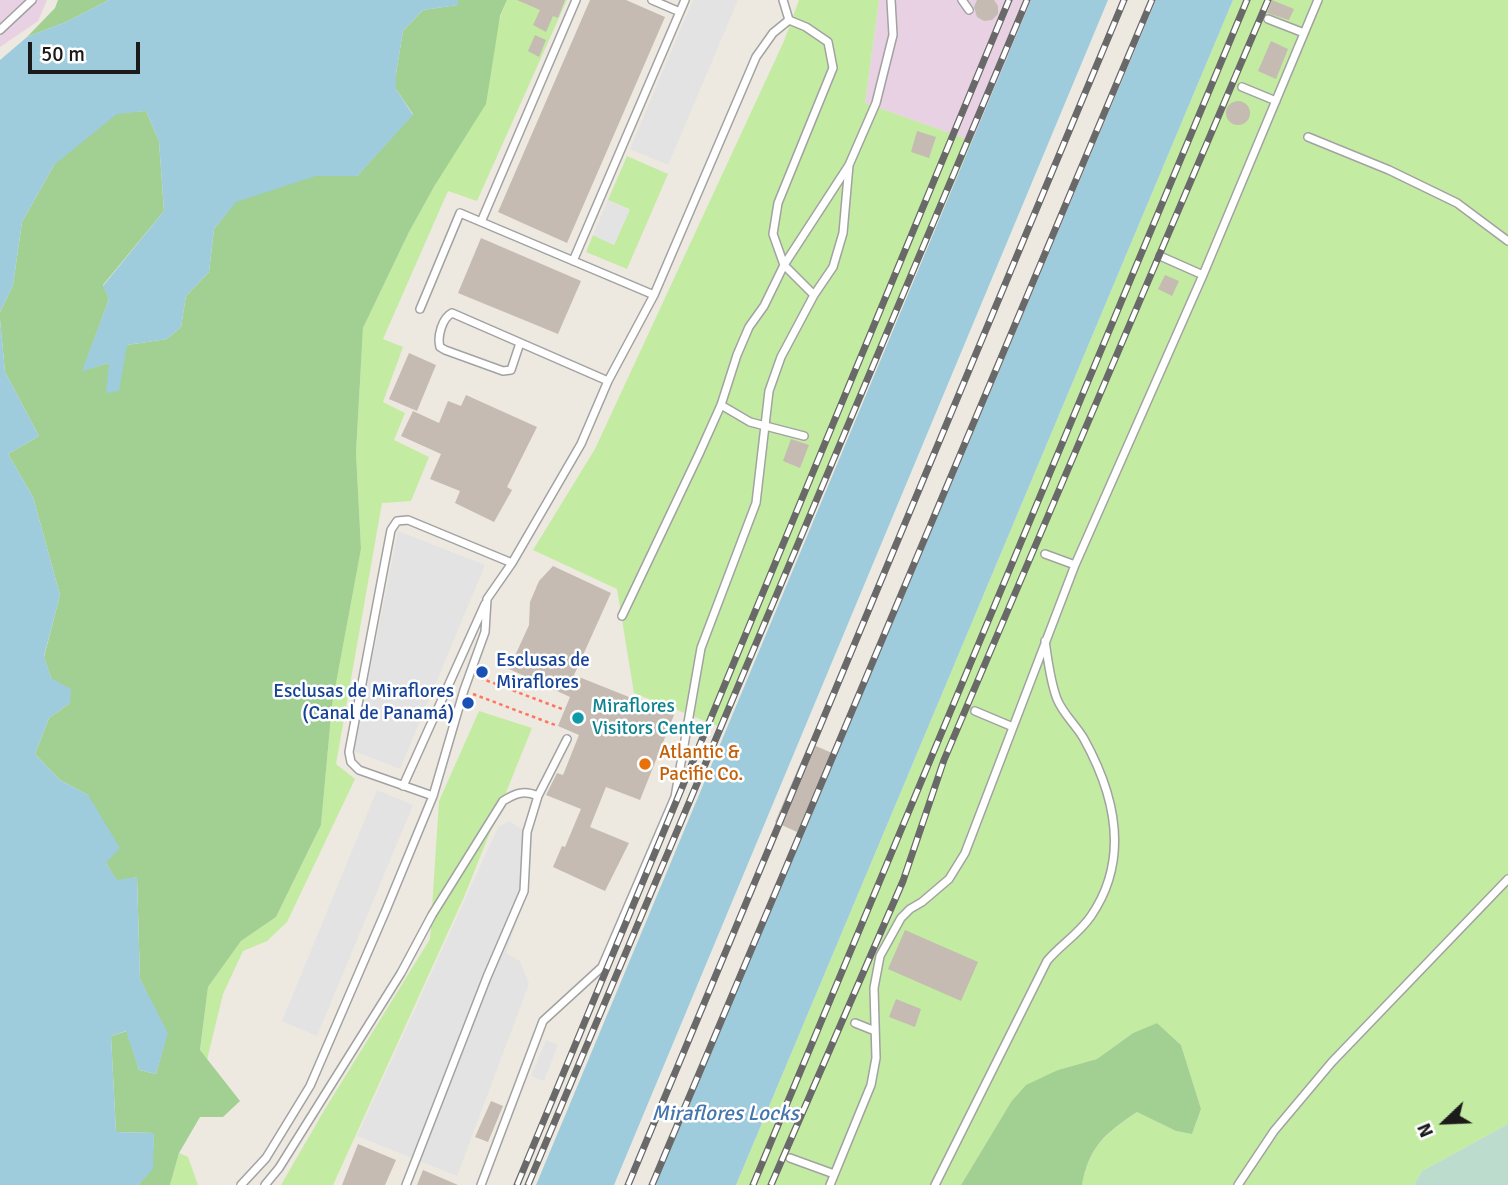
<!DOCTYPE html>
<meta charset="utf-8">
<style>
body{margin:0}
#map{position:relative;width:1508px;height:1185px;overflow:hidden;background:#ede9e0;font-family:Signika,sans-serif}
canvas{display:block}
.north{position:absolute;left:1410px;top:1087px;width:70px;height:70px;-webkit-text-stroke:5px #fff;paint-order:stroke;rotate:247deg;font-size:19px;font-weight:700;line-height:28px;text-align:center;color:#1b1b1b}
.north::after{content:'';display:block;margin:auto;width:24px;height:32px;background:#1b1b1b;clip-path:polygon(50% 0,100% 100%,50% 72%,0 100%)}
.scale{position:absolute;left:28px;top:42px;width:112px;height:32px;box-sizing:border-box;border:4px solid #1b1b1b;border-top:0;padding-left:9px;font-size:21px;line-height:24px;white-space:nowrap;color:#1b1b1b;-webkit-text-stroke:5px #fff;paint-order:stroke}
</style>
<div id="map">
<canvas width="1508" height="1185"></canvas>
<div class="north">N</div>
<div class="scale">50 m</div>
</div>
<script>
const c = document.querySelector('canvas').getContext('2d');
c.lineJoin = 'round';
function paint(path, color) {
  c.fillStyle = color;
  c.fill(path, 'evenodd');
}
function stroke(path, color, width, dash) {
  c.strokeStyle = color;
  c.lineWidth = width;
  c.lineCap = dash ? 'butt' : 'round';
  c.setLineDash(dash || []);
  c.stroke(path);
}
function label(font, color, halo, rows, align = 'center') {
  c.font = font + ' Signika,sans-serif';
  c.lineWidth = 5;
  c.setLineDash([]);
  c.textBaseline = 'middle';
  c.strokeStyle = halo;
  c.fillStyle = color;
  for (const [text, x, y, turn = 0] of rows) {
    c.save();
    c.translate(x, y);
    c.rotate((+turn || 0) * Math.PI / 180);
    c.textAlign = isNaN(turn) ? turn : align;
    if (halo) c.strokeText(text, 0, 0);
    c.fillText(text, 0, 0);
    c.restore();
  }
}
const industrial = new Path2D(`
 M 0,0 L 47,0 L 38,21 L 0,47 Z
 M 879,0 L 1031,0 L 972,141 L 865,103 Z`);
const grass = new Path2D(`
 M 507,0 L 567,0 L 477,201 L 448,191 L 383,339 L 403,347 L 383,402 L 405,413 L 394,440 L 429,457 L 411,501 L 382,503 L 336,764 L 355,779 L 287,922 L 267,941 L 243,951 L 223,994 L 207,1060 L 200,1051 L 208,987 L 241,941 L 276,917 L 321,825 L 332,705 L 361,549 L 356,453 L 363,328 L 409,232 L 435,185 Z
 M 799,0 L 879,0 L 865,103 L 972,141 L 720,727 L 634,693 L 617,589 L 533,550 L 595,449 L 784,41 Z
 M 1233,0 L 1508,0 L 1508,1124 L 1422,1171 L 1414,1185 L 1082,1185 C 1089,1146 1106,1134 1137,1112 L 1176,1131 L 1192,1134 L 1201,1109 L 1181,1045 L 1157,1023 L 1133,1033 L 1097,1059 L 1058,1070 L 1011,1102 L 961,1185 L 736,1185 Z
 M 627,156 L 668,174 L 627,269 L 586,252 L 593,235 L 614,245 L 629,209 L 608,200 Z
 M 479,711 L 532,728 L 464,897 L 333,1185 L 281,1185 L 325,1109 L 430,939 L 439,801 Z
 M 179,1153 L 188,1157 L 198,1185 L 170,1185 Z`);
const forest = new Path2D(`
 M 58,0 L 109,0 L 66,22 L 27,37 L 55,8 Z
 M 458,0 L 507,0 L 500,16 L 486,104 L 435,185 L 409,232 L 363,328 L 356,453 L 361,549 L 332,705 L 321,825 L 276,917 L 241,941 L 208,987 L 200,1050 L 240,1101 L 223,1117 L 200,1117 L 179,1153 L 170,1185 L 138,1185 L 152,1169 L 154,1133 L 116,1132 L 111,1036 L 127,1031 L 139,1070 L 156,1074 L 167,1034 L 140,979 L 137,877 L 117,881 L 106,863 L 88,795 L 60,780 L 35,754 L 49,718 L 70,703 L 51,678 L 44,657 L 60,595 L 33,497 L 8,454 L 39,436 L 5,372 L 0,319 L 0,312 L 13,285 L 22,222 L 54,165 L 82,131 L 117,113 L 146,111 L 159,141 L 164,211 L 103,285 L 109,299 L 83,370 L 109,363 L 127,345 L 167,339 L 181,327 L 186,296 L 209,272 L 214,229 L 236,201 L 316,175 L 357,176 L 413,114 L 396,89 L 396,74 L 403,31 L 423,10 L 457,5 Z
 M 1157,1023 L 1181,1045 L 1201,1109 L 1192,1134 L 1176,1131 L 1137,1112 C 1106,1133 1089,1146 1082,1185 L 961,1185 L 1011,1102 L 1026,1085 L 1058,1070 L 1097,1059 L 1133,1033 Z`);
const wetland = new Path2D(`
 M 1508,1124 L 1508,1185 L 1414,1185 L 1422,1171 Z`);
const parking = new Path2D(`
 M 693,0 L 738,0 L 668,165 L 630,149 Z
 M 608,200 L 630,210 L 614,245 L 593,235 Z
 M 398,531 L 485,565 L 400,769 L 354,751 Z
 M 377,790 L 413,805 L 317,1036 L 282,1021 Z
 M 509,821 L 522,829 L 527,892 L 506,953 L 520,961 L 529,984 L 457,1176 L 357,1136 L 498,827 Z
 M 546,1040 L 558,1045 L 544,1081 L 531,1076 Z`);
const water = new Path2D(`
 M 109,0 L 458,0 L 458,5 L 423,10 L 403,31 L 396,74 L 396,89 L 413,115 L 357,176 L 316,176 L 236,202 L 214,229 L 209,272 L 186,296 L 181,327 L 167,339 L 127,345 L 119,391 L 106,393 L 109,363 L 82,371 L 109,299 L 103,286 L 164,211 L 159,141 L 146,111 L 117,114 L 54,165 L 22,222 L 13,285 L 0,312 L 0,60 L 27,37 L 66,22 Z
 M 1031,0 L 1108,0 L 614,1185 L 536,1185 Z
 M 1156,0 L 1233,0 L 736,1185 L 655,1185 Z
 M 0,319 L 5,372 L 39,436 L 8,454 L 33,497 L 60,595 L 44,656 L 51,678 L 71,689 L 70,703 L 49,718 L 35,754 L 60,780 L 88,795 L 120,848 L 106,863 L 117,880 L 137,877 L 140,979 L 168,1033 L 156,1074 L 139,1070 L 126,1031 L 111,1036 L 116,1132 L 154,1133 L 153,1169 L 138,1185 L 0,1185 Z`);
const building = new Path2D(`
 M 517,0 L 565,0 L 558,18 L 553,16 L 546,32 L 533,25 L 540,10 Z
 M 590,0 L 626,0 L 665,17 L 567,243 L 498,212 Z
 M 977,0 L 994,0 L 998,6 L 998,14 L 992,20 L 984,21 L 977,17 L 974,7 Z
 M 1272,0 L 1294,9 L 1289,20 L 1267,13 Z
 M 535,35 L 546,40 L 539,57 L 528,51 Z
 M 1271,41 L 1288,49 L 1276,79 L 1258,71 Z
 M1226 113a12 12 0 1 1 24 0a12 12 0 1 1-24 0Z
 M 917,131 L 936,137 L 929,158 L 911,152 Z
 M 481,238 L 581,281 L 558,334 L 458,293 Z
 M 1165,275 L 1179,281 L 1172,296 L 1158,289 Z
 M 409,353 L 436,365 L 417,411 L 389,399 Z
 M 466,395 L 537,427 L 507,487 L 512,490 L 494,522 L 455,503 L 460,491 L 430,479 L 441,454 L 401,436 L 413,411 L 439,423 L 448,401 L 461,406 Z
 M 791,439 L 809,445 L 800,468 L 783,461 Z
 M 553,566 L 611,593 L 574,675 L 674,715 L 640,800 L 606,787 L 590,827 L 629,843 L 605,891 L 553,867 L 562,846 L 565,847 L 581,809 L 546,795 L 557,773 L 563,775 L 579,735 L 558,726 L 570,697 L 509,669 L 529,625 L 530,602 L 539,581 Z
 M 809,743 L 832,753 L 797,832 L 775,822 Z
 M 905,930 L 978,962 L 961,1001 L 888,969 Z
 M 896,999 L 921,1009 L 915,1027 L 889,1017 Z
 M 491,1101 L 503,1106 L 488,1142 L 475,1137 Z
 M 358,1144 L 396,1160 L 385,1185 L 342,1185 Z
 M 423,1170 L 458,1185 L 417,1185 Z`);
const path = new Path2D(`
 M 480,678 L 562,709
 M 473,694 L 555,725`);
const service = new Path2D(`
 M 652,0 L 680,12
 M 962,0 L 969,10
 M 1268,19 L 1304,33
 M 789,20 L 806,27 L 828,42 L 833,68 L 778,203 L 773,234 L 784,265 L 814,295
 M 0,30 L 32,0
 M 1242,87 L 1276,101
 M 1308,137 L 1389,170 L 1457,203 L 1508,241
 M 481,222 L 576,0
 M 1160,256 L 1203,275
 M 573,261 L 685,0
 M 420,309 L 460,213 L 654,295
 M 520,343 L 511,370 L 503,371 L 445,350 L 440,347 C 437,337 442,318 452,313 L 608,381
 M 721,405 L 750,422 L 804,436
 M 1045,554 L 1075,565
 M 622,616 L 699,454 L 721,405 L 737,355 L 749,327 L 764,306 L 784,265 L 849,165 L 876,103 L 893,35 L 891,0
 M 975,711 L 1013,727
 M 403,786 L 485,604
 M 433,796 L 359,770 L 351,762 L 349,752 L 391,530 L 397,521 L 408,520 L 512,563
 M 855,1023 L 875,1031
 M 790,1158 L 834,1174
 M 241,1185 L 266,1158 L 310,1086 L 386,910 L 433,796 L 464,690 L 485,632 L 487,599 L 512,563 L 581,444 L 608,381 L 654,295 L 756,57 L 773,33 L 789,20 L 783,0
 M 265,1185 L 279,1168 L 401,973 L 432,915 L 503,801 C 516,793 524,790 538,796
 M 406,1185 L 487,977 L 524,891 L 527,832 L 538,796 L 567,739
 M 481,1185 L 543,1021 L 602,967 L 675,797 L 701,648 L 756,503 L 769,391 L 781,357 L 814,295 L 833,267 L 843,233 L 849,165
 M 830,1185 L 871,1085 L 876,1058 L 874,988 L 880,956 L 901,918 L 910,909 L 922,902 L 949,879 L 965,853 L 1075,565 L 1203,275 L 1318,0
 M 935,1185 L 1047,961 C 1060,945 1079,934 1091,916 C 1130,859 1115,795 1084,739 C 1076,725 1063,714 1057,699 C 1050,681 1048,660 1045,641
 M 1238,1185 L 1274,1131 L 1332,1062 L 1508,879`);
const rail = new Path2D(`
 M 517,1185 L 1009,0
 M 528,1185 L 1027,0
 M 628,1185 L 1124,0
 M 652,1185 L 1152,0
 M 753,1185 L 1247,0
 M 771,1185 L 903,881 L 944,760 L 1268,0`);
const markers = [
 [482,672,7,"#1a4fb4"],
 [468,703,7,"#1a4fb4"],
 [578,718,7,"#0f9aa8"],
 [645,764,7,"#e8710a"]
];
const transitNames = [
 ["Esclusas de",496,661],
 ["Miraflores",496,683],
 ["Esclusas de Miraflores",454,692,"right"],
 ["(Canal de Panamá)",454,714,"right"]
];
const cultureNames = [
 ["Miraflores",592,707],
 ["Visitors Center",592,729]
];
const foodNames = [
 ["Atlantic &",659,753],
 ["Pacific Co.",659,775]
];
const waterNames = [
 ["Miraflores Locks",725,1114]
];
paint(industrial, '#e7d1e2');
paint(grass, '#c3eba2');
paint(forest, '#a2cf92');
paint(wetland, '#bcdcce');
paint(parking, '#e3e3e3');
paint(water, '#9eccdd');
paint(building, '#c5bbb3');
stroke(service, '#a2a2a2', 10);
stroke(path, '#ff755f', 2.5, [3.5, 3.5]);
stroke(service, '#fff', 7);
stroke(rail, '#696969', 7);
stroke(rail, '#fff', 4.5, [13]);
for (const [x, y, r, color] of markers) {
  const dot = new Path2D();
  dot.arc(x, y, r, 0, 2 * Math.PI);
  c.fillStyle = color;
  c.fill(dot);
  stroke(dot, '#fff', 2.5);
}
label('19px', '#164399', '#fff', transitNames, 'left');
label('19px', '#0d838f', '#fff', cultureNames, 'left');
label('19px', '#c56008', '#fff', foodNames, 'left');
label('italic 21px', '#4575ad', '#fff', waterNames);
</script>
